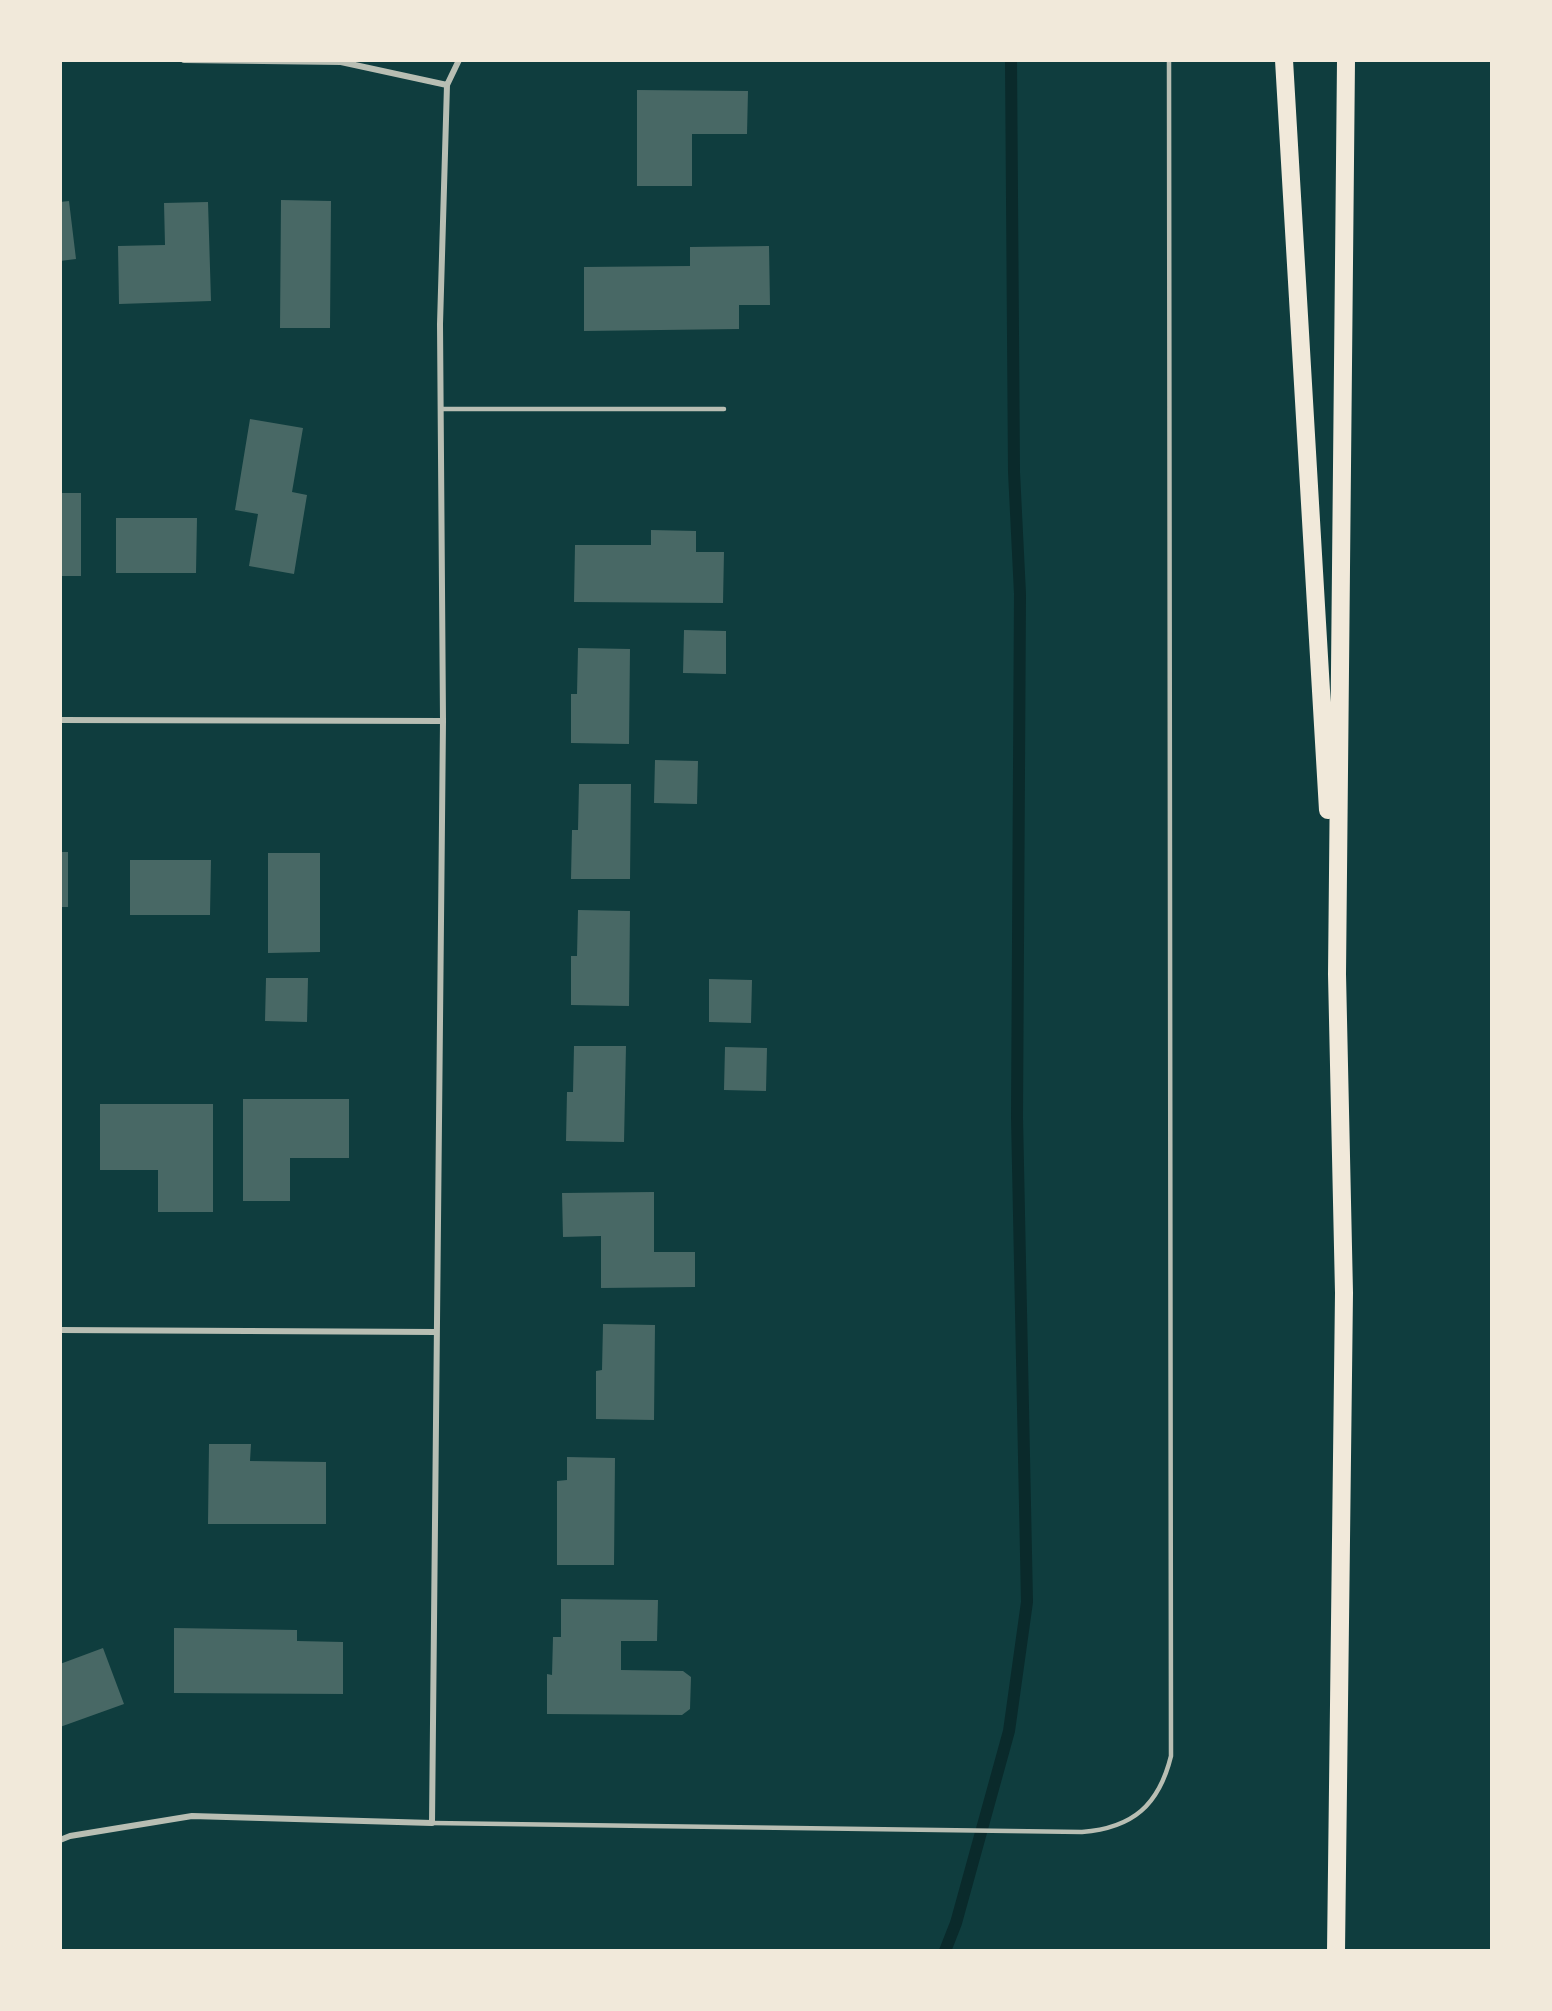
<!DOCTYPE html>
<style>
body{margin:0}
#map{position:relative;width:1552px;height:2011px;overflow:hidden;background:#0f3d3e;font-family:Quicksand,sans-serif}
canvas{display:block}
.frame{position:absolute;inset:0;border:62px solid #f1e9da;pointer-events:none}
</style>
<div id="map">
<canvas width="1552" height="2011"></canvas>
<div class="frame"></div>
</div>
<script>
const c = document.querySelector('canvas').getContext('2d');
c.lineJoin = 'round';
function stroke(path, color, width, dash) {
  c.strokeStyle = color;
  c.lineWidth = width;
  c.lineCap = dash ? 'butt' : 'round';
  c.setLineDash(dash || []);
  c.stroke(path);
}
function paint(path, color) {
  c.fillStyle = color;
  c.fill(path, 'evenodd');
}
const stream = new Path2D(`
 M 945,1951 L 956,1923 L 1009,1731 L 1027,1602 L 1017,1117 L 1020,594 L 1014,472 L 1011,60`);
const building = new Path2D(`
 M 637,90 L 748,91 L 747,134 L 692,134 L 692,186 L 637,186 Z
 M 281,200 L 331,201 L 330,328 L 280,328 Z
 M 69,201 L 76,259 L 60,261 L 60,202 Z
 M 208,202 L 211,301 L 119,304 L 118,246 L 165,245 L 164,203 Z
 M 769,246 L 770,305 L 739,305 L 739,329 L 584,331 L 584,267 L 690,266 L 690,247 Z
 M 250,419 L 303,428 L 292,492 L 307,495 L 294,574 L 249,566 L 258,514 L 235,510 Z
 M 60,493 L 81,493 L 81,576 L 60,576 Z
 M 116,518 L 197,518 L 196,573 L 116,573 Z
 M 651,530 L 696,531 L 696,552 L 724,552 L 723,603 L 574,602 L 575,545 L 651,545 Z
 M 684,630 L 726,631 L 726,674 L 683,673 Z
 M 578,648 L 630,649 L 629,744 L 571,743 L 571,694 L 577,694 Z
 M 655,760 L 698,761 L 697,804 L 654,803 Z
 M 579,784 L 631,784 L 630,879 L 571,879 L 572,830 L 578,830 Z
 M 60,852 L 68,852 L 68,907 L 60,907 Z
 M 268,853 L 320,853 L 320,952 L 268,953 Z
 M 130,860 L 211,860 L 210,915 L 130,915 Z
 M 578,910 L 630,911 L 629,1006 L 571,1005 L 571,956 L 577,956 Z
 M 266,978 L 308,978 L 307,1022 L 265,1021 Z
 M 709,979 L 752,980 L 751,1023 L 709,1022 Z
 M 574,1046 L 626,1046 L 624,1142 L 566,1141 L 567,1092 L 573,1092 Z
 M 725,1047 L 767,1048 L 766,1091 L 724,1090 Z
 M 243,1099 L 349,1099 L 349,1158 L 290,1158 L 290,1201 L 243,1201 Z
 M 100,1104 L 213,1104 L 213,1212 L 158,1212 L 158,1170 L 100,1170 Z
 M 654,1192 L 654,1252 L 695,1252 L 695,1287 L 601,1288 L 601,1236 L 563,1237 L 562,1193 Z
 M 603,1324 L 655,1325 L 654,1420 L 596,1419 L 596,1371 L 602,1370 Z
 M 209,1444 L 251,1444 L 250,1461 L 326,1462 L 326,1524 L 208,1524 Z
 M 567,1457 L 615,1458 L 614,1565 L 557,1565 L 557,1481 L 567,1480 Z
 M 561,1599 L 658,1600 L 657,1641 L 621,1641 L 621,1670 L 683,1671 L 691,1677 L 690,1709 L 682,1715 L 547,1714 L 547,1674 L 552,1675 L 553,1637 L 561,1637 Z
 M 174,1628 L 297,1630 L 297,1641 L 343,1642 L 343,1694 L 174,1693 Z
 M 103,1648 L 124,1704 L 60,1727 L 60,1664 Z`);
const service = new Path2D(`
 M 441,409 L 724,409
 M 432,1823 L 1082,1832 C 1133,1828 1159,1805 1171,1756 L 1169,60`);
const minor = new Path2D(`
 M 184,60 L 341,62 L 447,85
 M 60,720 L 443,721
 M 60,1330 L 436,1332
 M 60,1840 L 70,1836 L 192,1816 L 432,1823 L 443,721 L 440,324 L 447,85 L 459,60`);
const motorway = new Path2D(`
 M 1284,60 L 1328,810
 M 1336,1951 L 1344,1293 L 1337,974 L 1346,60`);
stroke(stream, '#0a2a2b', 12);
paint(building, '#486865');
stroke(service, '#b8beb3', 4.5);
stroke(minor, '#b8beb3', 6);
stroke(motorway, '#f1e9da', 18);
</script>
